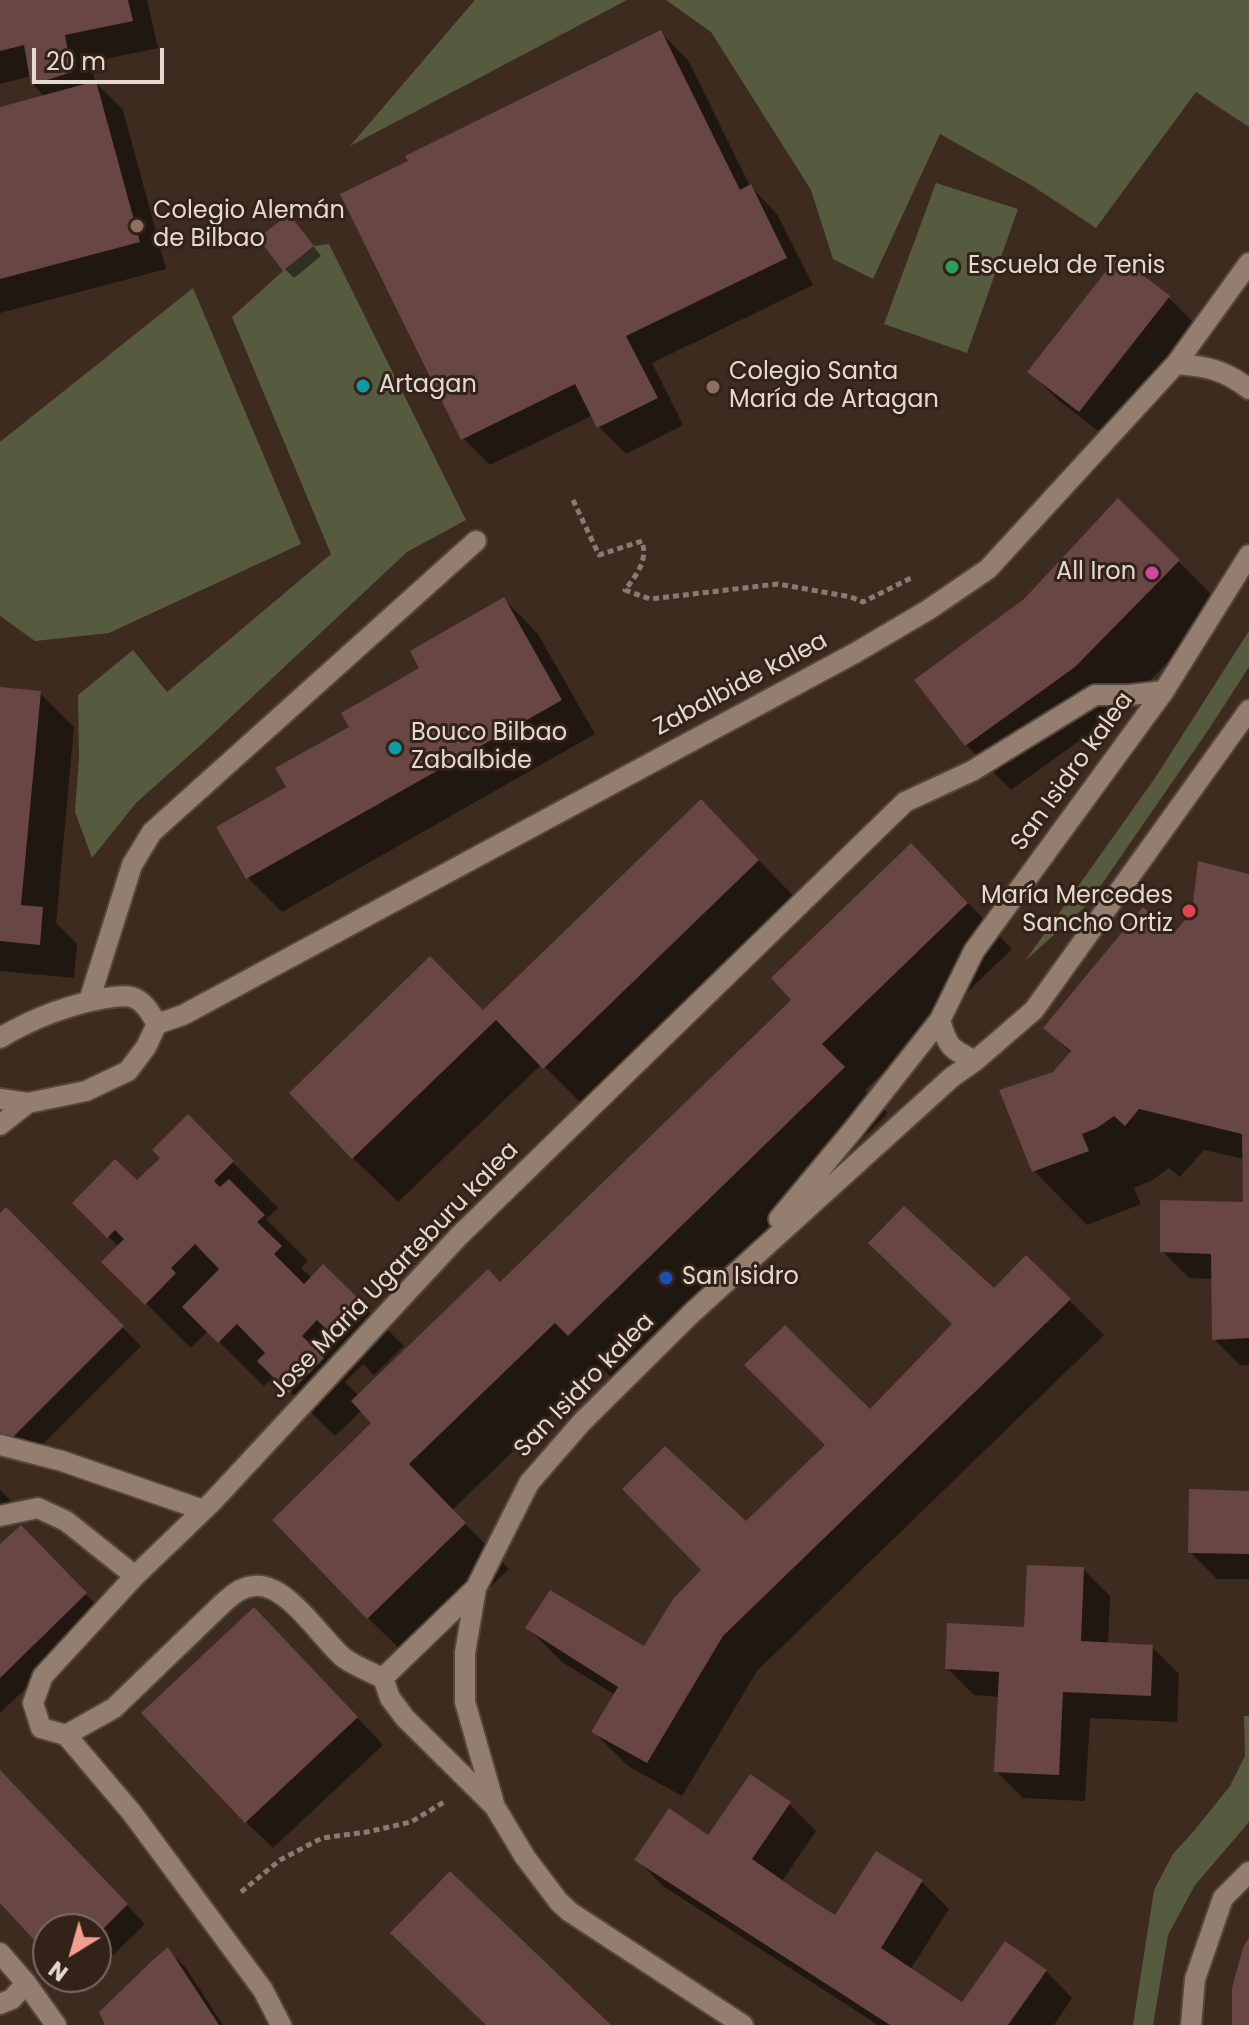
<!DOCTYPE html>
<meta charset="utf-8">
<style>
body{margin:0}
#map{position:relative;width:1249px;height:2025px;overflow:hidden;background:#3d2b20;font-family:Poppins,sans-serif}
canvas{display:block}
.north{position:absolute;left:32px;top:1913px;width:80px;height:80px;box-sizing:border-box;background:#332217;border:2px solid #7a6b61;border-radius:50%;rotate:217deg;font-size:22px;font-weight:700;line-height:32px;text-align:center;color:#e4d8d1}
.north::after{content:'';display:block;margin:auto;width:28px;height:36px;background:#f59d8f;clip-path:polygon(50% 0,100% 100%,50% 72%,0 100%)}
.scale{position:absolute;left:32px;top:48px;width:132px;height:36px;box-sizing:border-box;border:4px solid #e4d8d1;border-top:0;padding-left:10px;font-size:24px;line-height:28px;white-space:nowrap;color:#e4d8d1;-webkit-text-stroke:6px #332217;paint-order:stroke}
</style>
<div id="map">
<canvas width="1249" height="2025"></canvas>
<div class="north">N</div>
<div class="scale">20 m</div>
</div>
<script>
const c = document.querySelector('canvas').getContext('2d');
c.lineJoin = 'round';
function paint(path, color) {
  c.fillStyle = color;
  c.fill(path, 'evenodd');
}
function stroke(path, color, width, dash) {
  c.strokeStyle = color;
  c.lineWidth = width;
  c.lineCap = dash ? 'butt' : 'round';
  c.setLineDash(dash || []);
  c.stroke(path);
}
function label(font, color, halo, rows, align = 'center') {
  c.font = font + ' Poppins,sans-serif';
  c.lineWidth = 6;
  c.setLineDash([]);
  c.textBaseline = 'middle';
  c.strokeStyle = halo;
  c.fillStyle = color;
  for (const [text, x, y, turn = 0] of rows) {
    c.save();
    c.translate(x, y);
    c.rotate((+turn || 0) * Math.PI / 180);
    c.textAlign = isNaN(turn) ? turn : align;
    if (halo) c.strokeText(text, 0, 0);
    c.fillText(text, 0, 0);
    c.restore();
  }
}
const green = new Path2D(`
 M 475,0 L 627,0 L 350,146 Z
 M 666,0 L 1249,0 L 1249,127 L 1196,92 L 1096,228 L 1031,185 L 940,134 L 873,279 L 833,259 L 811,190 L 711,32 Z
 M 936,183 L 1018,209 L 967,353 L 884,324 Z
 M 329,244 L 466,520 L 407,552 L 201,745 L 136,803 L 92,858 L 75,812 L 79,759 L 78,695 L 133,650 L 167,692 L 331,554 L 232,317 L 283,271 L 314,246 Z
 M 193,288 L 301,544 L 109,633 L 35,641 L 0,616 L 0,442 Z
 M 1249,631 L 1249,667 L 1209,729 L 1088,904 L 1025,961 L 1155,778 Z
 M 1244,1716 L 1249,1716 L 1249,1822 L 1195,1885 L 1168,1935 L 1153,2025 L 1133,2025 L 1154,1890 L 1173,1854 L 1193,1832 L 1230,1786 L 1245,1756 Z`);
const shadow = new Path2D(`
 M 0,0 L 147,0 L 158,48 L 91,62 L 95,82 L 123,110 L 166,269 L 0,313 L 0,109 L 45,97 L 33,84 L 31,76 L 0,84 Z
 M 661,33 L 688,60 L 750,186 L 777,214 L 813,285 L 652,363 L 683,425 L 626,454 L 599,427 L 593,415 L 490,465 L 463,438 Z
 M 297,225 L 321,256 L 294,278 L 285,269 Z
 M 1168,297 L 1195,324 L 1107,438 L 1057,399 L 1030,372 Z
 M 1118,501 L 1223,606 L 1119,712 L 1011,790 L 966,745 L 1026,601 Z
 M 504,599 L 538,634 L 595,734 L 282,912 L 248,878 L 351,728 Z
 M 0,689 L 40,693 L 74,727 L 56,923 L 77,944 L 74,978 L 0,971 Z
 M 746,847 L 803,906 L 590,1112 L 542,1064 L 398,1202 L 353,1158 L 483,1012 Z
 M 1249,876 L 1249,1365 L 1241,1366 L 1214,1339 L 1213,1279 L 1189,1278 L 1162,1251 L 1245,1204 L 1244,1159 L 1204,1150 L 1180,1177 L 1169,1168 L 1151,1181 L 1134,1188 L 1141,1204 L 1087,1225 L 1034,1171 L 1055,1073 L 1071,1053 L 1046,1028 L 1174,935 Z
 M 956,890 L 1012,949 L 865,1090 L 888,1113 L 614,1380 L 601,1367 L 452,1510 L 509,1569 L 413,1662 L 368,1618 L 374,1423 L 362,1410 L 335,1436 L 274,1376 L 264,1386 L 208,1331 L 191,1348 L 104,1262 L 119,1247 L 74,1203 L 137,1183 L 163,1158 L 188,1117 L 278,1208 L 266,1219 L 308,1261 L 301,1268 L 312,1278 L 323,1266 L 404,1346 L 374,1375 L 363,1364 L 345,1382 L 359,1396 L 500,1284 Z
 M 6,1210 L 141,1346 L 29,1458 L 0,1430 L 0,1216 Z
 M 1026,1258 L 1104,1335 L 757,1671 L 682,1796 L 628,1766 L 593,1731 L 615,1695 L 562,1662 L 527,1627 L 645,1649 L 746,1524 L 870,1412 Z
 M 0,1490 L 12,1502 L 0,1513 Z
 M 1249,1492 L 1249,1579 L 1217,1579 L 1190,1552 Z
 M 21,1527 L 104,1613 L 0,1713 L 0,1547 Z
 M 1083,1569 L 1110,1596 L 1108,1645 L 1152,1647 L 1179,1674 L 1177,1722 L 1090,1718 L 1085,1801 L 1023,1798 L 996,1771 L 1000,1697 L 974,1695 L 947,1668 L 1026,1629 Z
 M 281,1636 L 383,1745 L 273,1848 L 246,1822 Z
 M 0,1772 L 145,1924 L 96,1972 L 96,1929 L 48,1929 L 48,1952 L 0,1900 Z
 M 789,1804 L 816,1831 L 782,1881 L 836,1918 L 876,1853 L 922,1882 L 949,1909 L 910,1970 L 963,2005 L 1046,1971 L 1072,1998 L 1054,2025 L 878,2025 L 663,1886 L 636,1859 L 709,1838 Z
 M 168,1950 L 186,1968 L 223,2025 L 108,2025 Z
 M 72,1977 L 91,1977 L 81,1986 Z`);
const building = new Path2D(`
 M 0,0 L 128,0 L 133,21 L 65,35 L 72,72 L 31,85 L 24,45 L 0,51 Z
 M 661,30 L 740,190 L 751,184 L 787,258 L 626,336 L 658,398 L 597,428 L 575,384 L 461,440 L 340,194 L 408,161 L 405,156 Z
 M 96,81 L 140,242 L 0,279 L 0,107 Z
 M 289,214 L 314,246 L 283,271 L 258,238 Z
 M 1118,256 L 1170,296 L 1079,412 L 1027,372 Z
 M 1118,498 L 1180,560 L 1075,667 L 965,746 L 914,680 L 1024,599 Z
 M 504,597 L 562,700 L 246,879 L 216,827 L 286,787 L 275,768 L 349,727 L 341,713 L 419,668 L 410,651 Z
 M 0,687 L 41,691 L 21,905 L 43,907 L 40,945 L 0,941 Z
 M 701,799 L 759,860 L 543,1069 L 496,1020 L 352,1159 L 289,1093 L 430,956 L 483,1010 Z
 M 911,843 L 968,903 L 822,1044 L 845,1067 L 568,1336 L 555,1323 L 409,1464 L 466,1523 L 367,1619 L 272,1520 L 371,1423 L 351,1401 L 488,1269 L 500,1282 L 791,1000 L 771,978 Z
 M 1198,861 L 1249,874 L 1249,1338 L 1212,1340 L 1211,1254 L 1160,1252 L 1160,1200 L 1243,1202 L 1242,1134 L 1139,1109 L 1125,1126 L 1114,1116 L 1097,1128 L 1082,1134 L 1089,1151 L 1032,1172 L 999,1090 L 1053,1072 L 1071,1051 L 1043,1028 L 1143,907 L 1174,933 L 1192,912 Z
 M 188,1114 L 234,1161 L 214,1181 L 220,1187 L 229,1179 L 265,1215 L 257,1222 L 282,1246 L 274,1254 L 304,1284 L 323,1264 L 360,1300 L 328,1331 L 317,1320 L 302,1336 L 324,1358 L 289,1393 L 257,1361 L 265,1353 L 237,1324 L 218,1343 L 182,1307 L 219,1269 L 195,1244 L 171,1268 L 176,1273 L 145,1305 L 101,1262 L 124,1239 L 115,1230 L 107,1238 L 72,1203 L 115,1159 L 137,1180 L 160,1158 L 152,1150 Z
 M 904,1206 L 994,1288 L 1026,1255 L 1071,1299 L 723,1636 L 647,1763 L 591,1732 L 618,1687 L 525,1628 L 550,1590 L 644,1646 L 673,1599 L 701,1570 L 622,1489 L 665,1446 L 746,1521 L 825,1445 L 744,1365 L 785,1325 L 870,1409 L 952,1324 L 868,1243 Z
 M 6,1207 L 124,1326 L 9,1441 L 0,1432 L 0,1213 Z
 M 1189,1489 L 1249,1491 L 1249,1554 L 1188,1553 Z
 M 21,1525 L 87,1593 L 0,1678 L 0,1544 Z
 M 1027,1565 L 1084,1567 L 1081,1641 L 1153,1645 L 1151,1696 L 1063,1692 L 1059,1775 L 994,1772 L 999,1672 L 945,1669 L 947,1623 L 1024,1627 Z
 M 254,1607 L 358,1717 L 245,1823 L 141,1713 Z
 M 0,1770 L 128,1904 L 96,1936 L 96,1929 L 48,1929 L 48,1955 L 0,1903 Z
 M 750,1774 L 791,1802 L 752,1859 L 799,1892 L 835,1915 L 876,1851 L 923,1880 L 881,1948 L 962,2002 L 1005,1941 L 1047,1970 L 1008,2025 L 890,2025 L 634,1860 L 669,1808 L 708,1835 Z
 M 450,1871 L 611,2025 L 486,2025 L 390,1933 Z
 M 1249,1937 L 1249,2025 L 1232,2025 L 1232,1988 L 1243,1948 Z
 M 168,1947 L 219,2025 L 105,2025 L 99,2012 L 155,1958 Z`);
const path = new Path2D(`
 M 573,500 L 599,555 L 642,541 C 648,561 637,574 625,590 L 650,599 L 778,584 L 851,597 L 863,602 L 911,578
 M 241,1892 L 280,1860 L 322,1838 L 367,1832 L 411,1822 L 444,1802`);
const minor = new Path2D(`
 M 1176,364 C 1206,366 1225,370 1249,389
 M 89,1001 L 132,865 L 152,832 L 476,541
 M 0,1038 C 33,1018 68,1005 106,998 C 113,997 124,995 131,997 C 144,1000 151,1014 157,1024
 M 975,1061 C 950,1048 948,1048 940,1020 L 974,951 L 1164,691 L 1249,555
 M 0,1099 L 28,1103 L 86,1091 L 128,1071 L 146,1047 L 157,1024 L 183,1015 L 855,653 L 928,610 L 988,569 L 1176,364 L 1249,263
 M 0,1125 L 28,1103
 M 779,1219 L 853,1130 L 940,1020
 M 0,1445 L 62,1461 L 203,1510
 M 0,1516 L 38,1508 L 66,1521 L 135,1576
 M 476,1588 L 383,1678 L 390,1698 L 405,1718 L 495,1807 L 525,1857 L 559,1902 L 570,1912 L 743,2025
 M 66,1735 L 114,1708 L 222,1604 C 232,1595 241,1587 254,1586 C 287,1582 321,1639 344,1658 C 355,1666 370,1672 383,1678
 M 495,1807 L 465,1702 L 465,1653 L 476,1588 L 529,1483 L 582,1422 L 693,1312 L 952,1077 L 975,1061 L 1034,1010 L 1249,710
 M 0,1953 L 26,1983 L 56,2025
 M 0,2004 L 12,1999 L 26,1983
 M 281,2025 L 263,1990 L 132,1813 L 66,1735 L 41,1728 L 33,1703 L 43,1676 L 135,1576 L 213,1501 L 459,1236 L 905,802 L 972,771 L 1095,695 L 1130,695 L 1164,691
 M 1191,2025 L 1195,1979 L 1223,1898 L 1249,1872`);
const markers = [
 [137,226,8,"#8d6e63"],
 [952,267,8,"#2e9e5b"],
 [363,386,8,"#0f9aa8"],
 [713,387,8,"#8d6e63"],
 [1152,573,8,"#d1479c"],
 [395,748,8,"#0f9aa8"],
 [1189,911,8,"#e0444e"],
 [666,1278,8,"#1a4fb4"]
];
const poiNames = [
 ["Colegio Alemán",153,212],
 ["de Bilbao",153,240],
 ["Escuela de Tenis",968,267],
 ["Colegio Santa",729,373],
 ["María de Artagan",729,401],
 ["Artagan",379,386],
 ["All Iron",1136,573,"right"],
 ["Bouco Bilbao",411,734],
 ["Zabalbide",411,762],
 ["María Mercedes",1173,897,"right"],
 ["Sancho Ortiz",1173,925,"right"],
 ["San Isidro",682,1278]
];
const streetNames = [
 ["Zabalbide kalea",741,685,-28],
 ["San Isidro kalea",1073,772,-54],
 ["Jose Maria Ugarteburu kalea",395,1271,-46],
 ["San Isidro kalea",585,1386,-46]
];
paint(green, '#565b40');
paint(shadow, '#0007');
paint(building, '#674643');
stroke(minor, '#56473d', 24);
stroke(path, '#8a7b72', 5, [6, 4]);
stroke(minor, '#937e70', 20);
for (const [x, y, r, color] of markers) {
  const dot = new Path2D();
  dot.arc(x, y, r, 0, 2 * Math.PI);
  c.fillStyle = color;
  c.fill(dot);
  stroke(dot, '#332217', 3);
}
label('24px', '#e4d8d1', '#332217', poiNames, 'left');
label('24px', '#e4d8d1', '#332217', streetNames);
</script>
